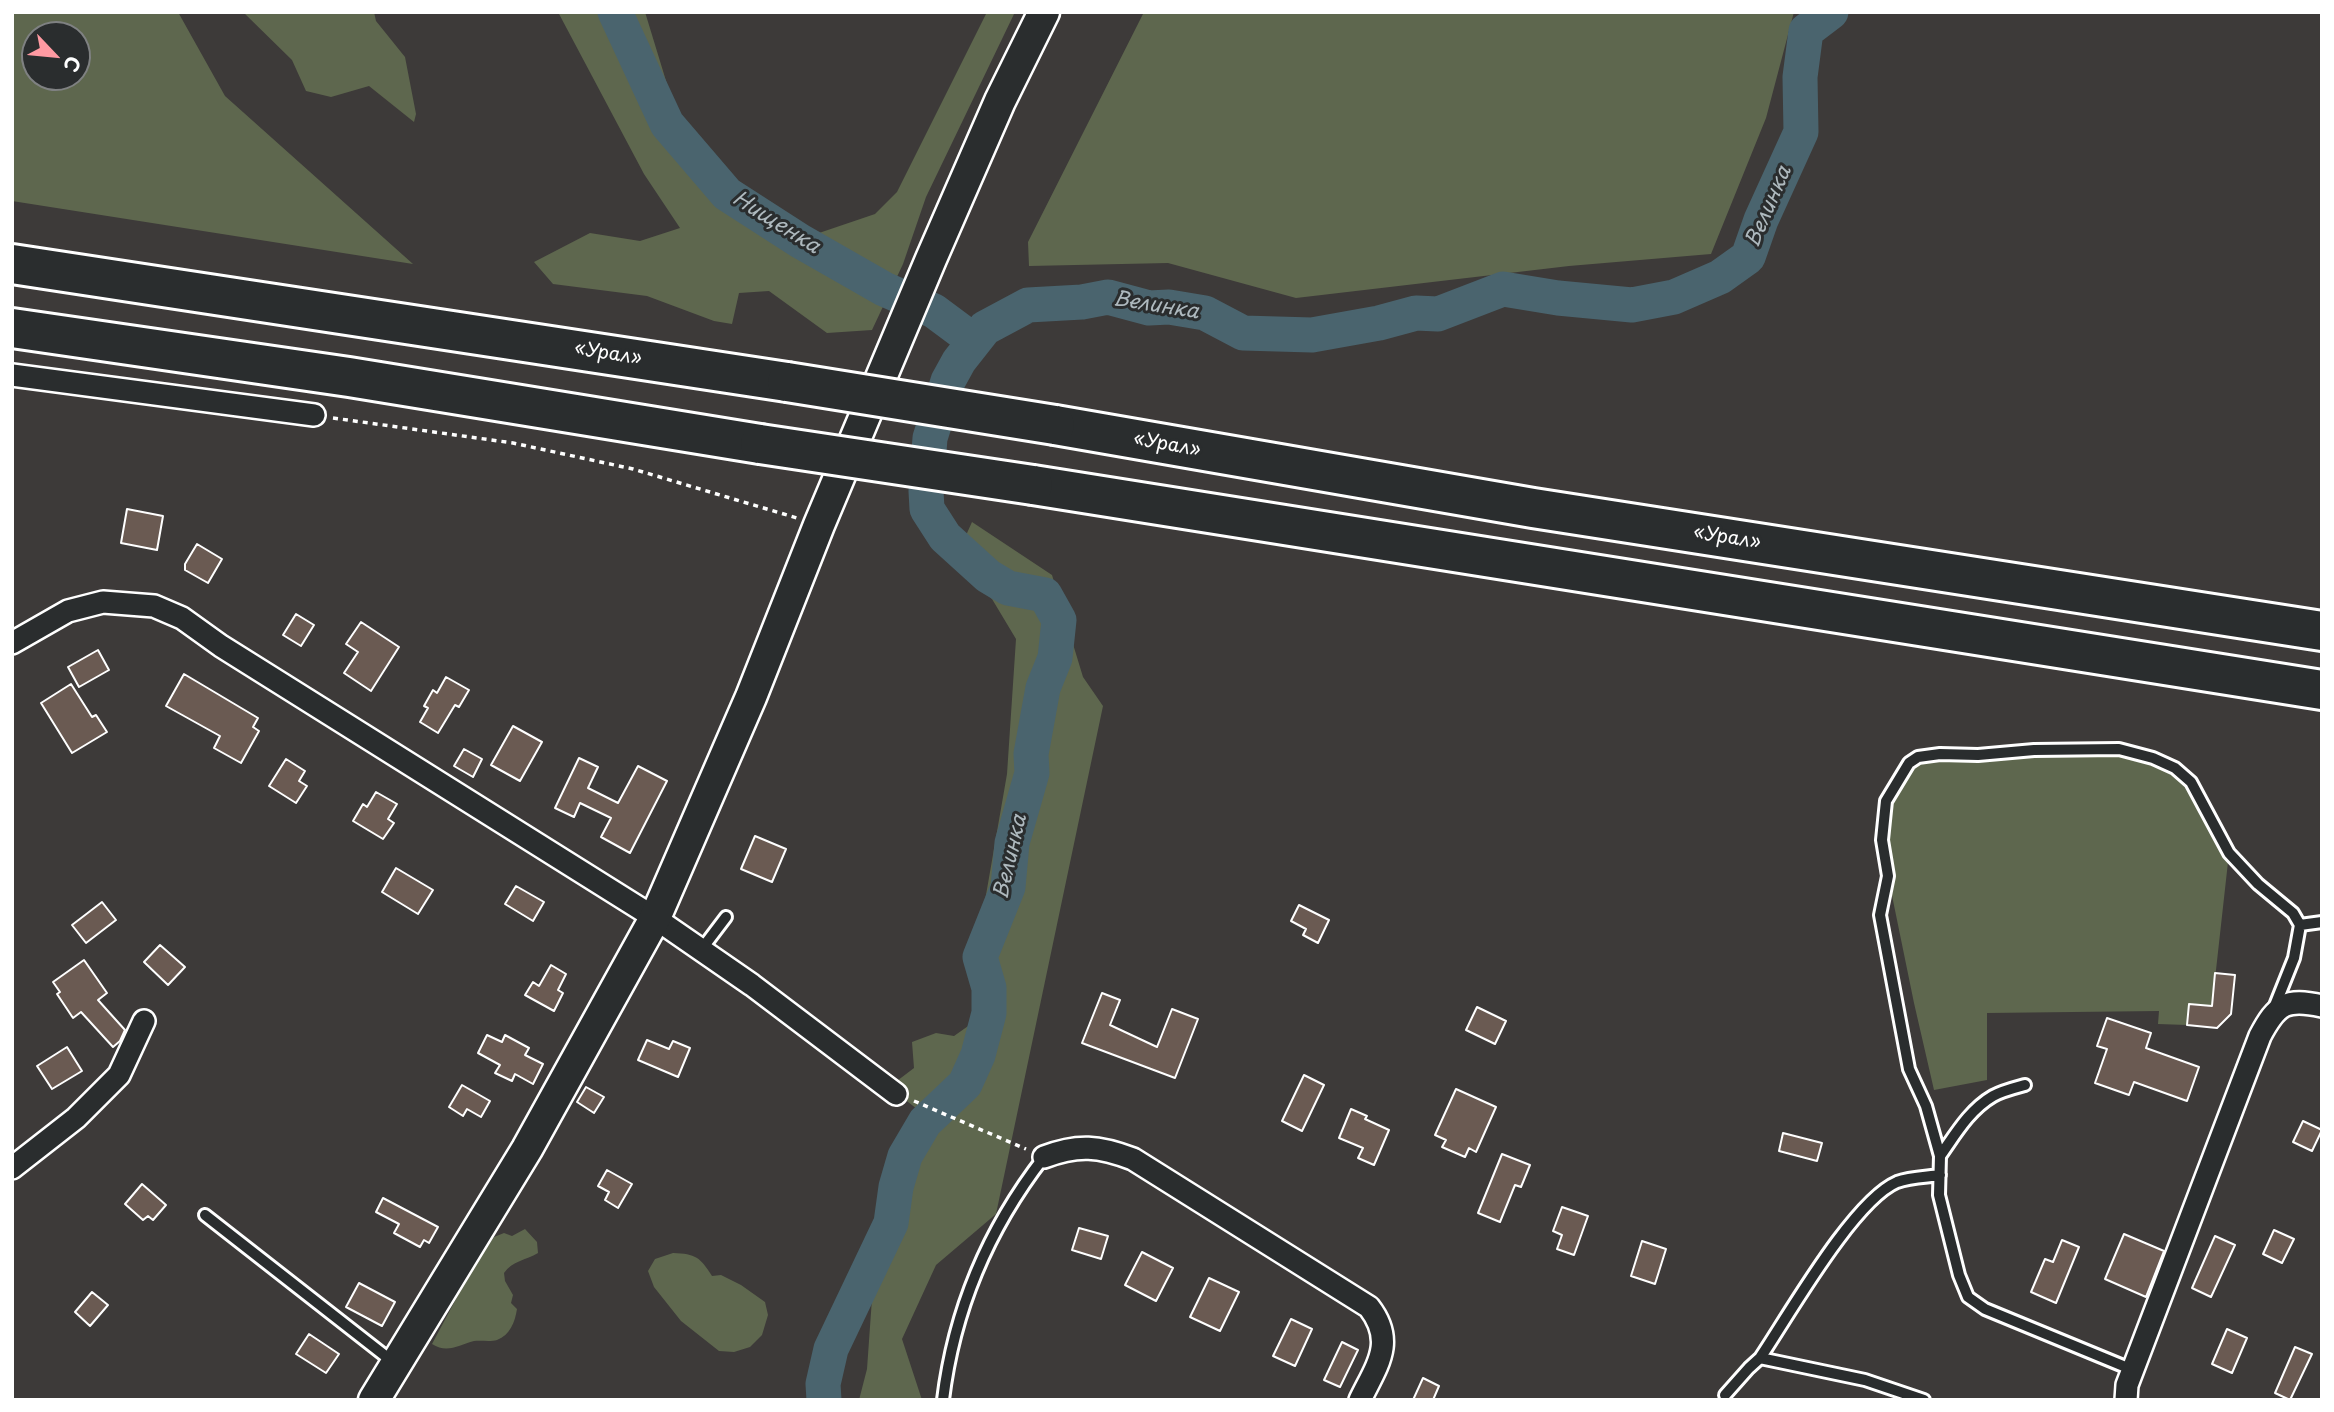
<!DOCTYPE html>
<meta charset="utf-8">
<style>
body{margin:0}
#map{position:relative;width:2334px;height:1412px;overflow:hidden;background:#3d3a39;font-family:"Playpen Sans",sans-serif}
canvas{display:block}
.frame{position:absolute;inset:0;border:14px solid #fff;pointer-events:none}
.north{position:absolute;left:21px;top:21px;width:70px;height:70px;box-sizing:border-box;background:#2a2d2e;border:2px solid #7f8182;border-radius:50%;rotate:116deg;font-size:19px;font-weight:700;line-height:28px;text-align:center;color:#fff}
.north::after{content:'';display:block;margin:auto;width:24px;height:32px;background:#ff9aa2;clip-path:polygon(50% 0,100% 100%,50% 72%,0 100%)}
</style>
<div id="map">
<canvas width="2334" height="1412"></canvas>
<div class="frame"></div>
<div class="north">С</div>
</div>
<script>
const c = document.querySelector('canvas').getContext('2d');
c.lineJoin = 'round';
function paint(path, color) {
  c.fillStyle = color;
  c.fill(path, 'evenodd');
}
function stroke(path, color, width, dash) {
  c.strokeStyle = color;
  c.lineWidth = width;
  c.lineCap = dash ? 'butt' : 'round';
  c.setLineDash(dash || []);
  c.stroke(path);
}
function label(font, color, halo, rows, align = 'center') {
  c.font = font + ' "Playpen Sans",sans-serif';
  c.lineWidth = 6;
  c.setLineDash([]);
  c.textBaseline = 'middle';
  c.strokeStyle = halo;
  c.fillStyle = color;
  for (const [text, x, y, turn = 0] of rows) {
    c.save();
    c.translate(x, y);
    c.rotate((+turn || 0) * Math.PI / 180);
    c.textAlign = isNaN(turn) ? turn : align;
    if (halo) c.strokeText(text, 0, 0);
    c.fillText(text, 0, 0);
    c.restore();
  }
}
const green = new Path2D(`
 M 12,12 L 178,12 L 225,96 L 413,264 L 12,201 ZM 77,35 L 77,77 L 35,77 L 35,35 Z
 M 243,12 L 374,12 L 376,21 L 405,57 L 416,114 L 414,122 L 369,86 L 331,97 L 306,91 L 292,60 Z
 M 558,12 L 645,12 L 674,107 L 688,127 L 744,188 L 777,206 L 796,222 L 819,233 L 875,214 L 897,192 L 987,12 L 1015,12 L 926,197 L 903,264 L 872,330 L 827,333 L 769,291 L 739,293 L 732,324 L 714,321 L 647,296 L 553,284 L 534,262 L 590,233 L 640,241 L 680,228 L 644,174 Z
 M 1144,12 L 1794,12 L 1766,118 L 1711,254 L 1569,266 L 1296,298 L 1168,263 L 1029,266 L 1028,242 Z
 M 972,522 L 1052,575 L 1083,677 L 1103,706 L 996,1214 L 936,1265 L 902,1339 L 922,1400 L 859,1400 L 867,1369 L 877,1228 L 917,1109 L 889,1087 L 914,1068 L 912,1042 L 936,1033 L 954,1036 L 971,1024 L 982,918 L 1007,774 L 1016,639 L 992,599 L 954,562 Z
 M 2119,749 L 2153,758 L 2191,782 L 2229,853 L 2212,1006 L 2189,1005 L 2187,1025 L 2158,1024 L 2159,1011 L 1987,1013 L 1987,1080 L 1934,1090 L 1914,1003 L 1888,876 L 1886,801 L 1918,757 Z
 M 525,1229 L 537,1242 L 538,1253 C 526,1260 512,1261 504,1273 L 505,1281 L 513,1295 L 511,1303 L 517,1309 C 515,1322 510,1335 497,1340 C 490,1342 481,1340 474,1341 C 459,1345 447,1354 432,1344 L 471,1271 L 494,1237 L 504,1233 L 512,1236 Z
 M 673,1253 C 696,1254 700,1257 712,1276 L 721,1275 L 741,1285 L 765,1302 L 768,1315 L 762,1335 L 750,1347 L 734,1352 L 719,1351 L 681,1321 L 654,1287 L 648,1271 L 655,1259 Z`);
const river = new Path2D(`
 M 615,12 L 667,124 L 727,194 L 800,241 L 884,289 L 934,311 L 973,340
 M 824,1400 L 823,1384 L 831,1349 L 891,1223 L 896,1187 L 905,1156 L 925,1122 L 965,1084 L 978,1055 L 989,1013 L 989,988 L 980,957 L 1008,887 L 1012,843 L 1032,773 L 1031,754 L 1043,688 L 1055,658 L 1059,620 L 1045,595 L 1008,588 L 988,576 L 945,537 L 927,509 L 926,491 L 930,438 L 948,381 L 959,361 L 985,328 L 1028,305 L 1082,302 L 1108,297 L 1149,308 L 1169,307 L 1205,313 L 1243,333 L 1312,335 L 1379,323 L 1416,313 L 1438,314 L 1503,289 L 1558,298 L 1632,305 L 1674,297 L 1720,277 L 1748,257 L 1761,220 L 1801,132 L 1800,77 L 1806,31 L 1831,12`);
const building = new Path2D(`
 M 127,509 L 163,516 L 157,550 L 121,543 Z
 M 197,544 L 222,559 L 208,583 L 185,570 L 185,564 Z
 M 296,614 L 314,625 L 301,646 L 283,635 Z
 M 361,622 L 399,647 L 371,691 L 344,673 L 358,652 L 346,644 Z
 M 98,650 L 109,670 L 79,687 L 68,667 Z
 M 184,674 L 258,718 L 253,727 L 259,731 L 241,763 L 214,748 L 220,736 L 166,706 Z
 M 446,677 L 469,690 L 459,707 L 455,705 L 438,733 L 420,722 L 428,708 L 424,706 L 433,690 L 437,693 Z
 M 71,684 L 92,717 L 96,715 L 107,732 L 72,753 L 41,703 Z
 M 513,726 L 542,742 L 520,781 L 491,765 Z
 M 464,749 L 482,759 L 473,777 L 454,766 Z
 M 579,758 L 598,767 L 588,788 L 618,803 L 638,766 L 667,781 L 630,853 L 601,837 L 611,818 L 580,803 L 574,817 L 555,808 Z
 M 286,759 L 305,771 L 299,781 L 307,786 L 296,803 L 269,786 Z
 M 376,792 L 397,804 L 388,819 L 394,823 L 383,839 L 353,821 L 363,804 L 367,807 Z
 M 755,836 L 786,849 L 772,882 L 741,869 Z
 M 396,868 L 433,890 L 418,914 L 382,892 Z
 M 516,886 L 544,902 L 533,921 L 505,904 Z
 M 102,902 L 116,920 L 86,943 L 72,925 Z
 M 1299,905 L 1329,920 L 1318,943 L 1303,935 L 1306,929 L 1291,921 Z
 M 160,945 L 185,967 L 168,985 L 144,962 Z
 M 84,960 L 107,993 L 98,1000 L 125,1030 L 120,1041 L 113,1047 L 81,1012 L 73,1018 L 57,994 L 60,992 L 53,982 Z
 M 551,965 L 566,974 L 558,990 L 563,993 L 554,1011 L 525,995 L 533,982 L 539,986 Z
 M 2215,973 L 2235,975 L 2231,1014 L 2217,1028 L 2187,1025 L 2189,1004 L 2212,1006 Z
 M 1102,993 L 1120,1000 L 1110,1025 L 1157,1047 L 1172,1009 L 1198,1019 L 1175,1078 L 1082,1043 Z
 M 1477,1007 L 1506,1021 L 1495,1044 L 1466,1030 Z
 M 2107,1018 L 2151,1033 L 2146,1048 L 2199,1067 L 2187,1101 L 2134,1082 L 2129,1095 L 2095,1083 L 2107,1049 L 2097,1046 Z
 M 487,1035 L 502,1042 L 505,1035 L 529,1048 L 525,1055 L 543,1064 L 533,1084 L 515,1074 L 512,1081 L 495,1073 L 500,1065 L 478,1053 Z
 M 647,1040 L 669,1049 L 673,1041 L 690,1048 L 678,1077 L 638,1060 Z
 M 67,1047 L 82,1071 L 52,1089 L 37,1066 Z
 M 1304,1075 L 1324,1085 L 1302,1131 L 1282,1121 Z
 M 462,1085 L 490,1101 L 481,1117 L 467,1109 L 463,1116 L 449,1107 Z
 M 586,1087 L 604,1097 L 594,1113 L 577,1102 Z
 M 1456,1089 L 1496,1107 L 1476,1152 L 1469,1148 L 1465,1157 L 1442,1147 L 1446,1140 L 1435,1135 Z
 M 1351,1109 L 1367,1116 L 1365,1119 L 1389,1130 L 1374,1165 L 1358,1158 L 1363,1148 L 1339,1138 Z
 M 2303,1121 L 2322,1130 L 2312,1151 L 2293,1142 Z
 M 1783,1133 L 1822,1143 L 1817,1161 L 1779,1151 Z
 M 1502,1154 L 1530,1165 L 1521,1187 L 1515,1185 L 1500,1222 L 1478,1213 Z
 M 607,1170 L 632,1184 L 618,1208 L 605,1200 L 609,1192 L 598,1186 Z
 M 142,1184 L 166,1205 L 153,1220 L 148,1216 L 143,1220 L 125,1204 Z
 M 383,1198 L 438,1227 L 429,1243 L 424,1240 L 420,1247 L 394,1233 L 399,1224 L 376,1212 Z
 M 1562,1207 L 1588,1216 L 1574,1255 L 1557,1249 L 1562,1235 L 1553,1231 Z
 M 1079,1228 L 1108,1236 L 1101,1259 L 1072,1250 Z
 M 2274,1230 L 2294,1239 L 2282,1263 L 2263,1254 Z
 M 2124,1234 L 2164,1251 L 2146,1297 L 2105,1279 Z
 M 2215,1236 L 2235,1245 L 2211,1297 L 2192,1288 Z
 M 2062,1240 L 2079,1247 L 2056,1303 L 2031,1292 L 2045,1259 L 2053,1262 Z
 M 1642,1241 L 1666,1249 L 1655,1284 L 1631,1276 Z
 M 1142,1252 L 1173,1268 L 1156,1301 L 1125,1285 Z
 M 1209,1278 L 1239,1292 L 1220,1331 L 1190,1317 Z
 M 359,1283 L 395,1302 L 382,1326 L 346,1307 Z
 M 92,1292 L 108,1305 L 90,1326 L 75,1312 Z
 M 1291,1319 L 1312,1329 L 1295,1366 L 1273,1356 Z
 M 2227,1329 L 2247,1338 L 2232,1373 L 2212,1364 Z
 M 309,1334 L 339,1354 L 326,1373 L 296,1354 Z
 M 1342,1342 L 1358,1350 L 1340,1387 L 1324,1380 Z
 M 2295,1347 L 2312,1354 L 2290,1400 L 2275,1393 Z
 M 1423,1378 L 1439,1386 L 1433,1400 L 1413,1400 Z`);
const path = new Path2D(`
 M 333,418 L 513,443 L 633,469 L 797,518
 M 914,1101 L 1026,1149`);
const lane = new Path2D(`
 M 2300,925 L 2322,922
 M 701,950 L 726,917
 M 1940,1156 C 1955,1135 1969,1110 1993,1096 C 2002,1091 2014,1088 2025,1085
 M 205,1215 L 393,1362
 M 1760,1358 C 1789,1315 1853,1201 1897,1182 C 1910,1177 1926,1177 1940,1175
 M 2133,1370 L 1985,1309 L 1968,1297 L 1959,1275 L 1939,1195 L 1940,1156 L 1926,1106 L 1909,1069 L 1880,915 L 1888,876 L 1882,840 L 1886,801 L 1909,763 L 1918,757 L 1940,754 L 1978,755 L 2034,750 L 2119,749 L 2153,758 L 2175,768 L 2191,782 L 2229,853 L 2258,884 L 2293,913 L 2300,925 L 2294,958 L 2274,1008
 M 1725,1395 L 1749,1368 L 1760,1358 L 1865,1380 L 1924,1400
 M 943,1400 C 954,1310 989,1228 1044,1157`);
const street = new Path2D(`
 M 12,375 L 314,415
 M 12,643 L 68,611 L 103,602 L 154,606 L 182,618 L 221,646 L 655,918 L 752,985 L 896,1094
 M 1044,1157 C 1078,1144 1099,1146 1133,1159 L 1369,1307 C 1396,1342 1377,1365 1360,1400
 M 12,1168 L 76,1118 L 119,1075 L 144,1021
 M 2126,1400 L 2127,1385 L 2260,1036 C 2277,1004 2286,998 2322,1006`);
const secondary = new Path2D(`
 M 374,1400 L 527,1149 L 655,918 L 751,697 L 819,525 L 931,259 L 1000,101 L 1044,12`);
const highway = new Path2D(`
 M 12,264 L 787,382
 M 12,328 L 349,377 L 760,444
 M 1055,425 L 1533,508 L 2322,631
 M 1033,485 L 2322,690`);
const highwayBridge = new Path2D(`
 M 787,382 L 1055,425
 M 760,444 L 1033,485`);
const streetNames = [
 ["«Урал»",608,354,9],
 ["«Урал»",1167,445,10],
 ["«Урал»",1727,538,9]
];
const waterNames = [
 ["Велинка",1769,207,-67],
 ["Нищенка",776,223,32],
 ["Велинка",1156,306,9],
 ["Велинка",1011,857,-77]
];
paint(green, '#5e674e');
stroke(river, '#4a646e', 35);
paint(building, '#6a5a52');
stroke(building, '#fff', 2);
stroke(lane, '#fff', 16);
stroke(street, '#fff', 26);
stroke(secondary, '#fff', 35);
stroke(highway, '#fff', 44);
stroke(path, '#fff', 3.5, [5, 5]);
stroke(lane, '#2a2d2e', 10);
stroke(street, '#2a2d2e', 21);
stroke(secondary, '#2a2d2e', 30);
stroke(highway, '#2a2d2e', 38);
stroke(highwayBridge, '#fff', 44, []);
stroke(highwayBridge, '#2a2d2e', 38);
label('19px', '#fff', '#2a2d2e', streetNames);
label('italic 21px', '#aeb9be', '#2a2d2e', waterNames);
</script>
